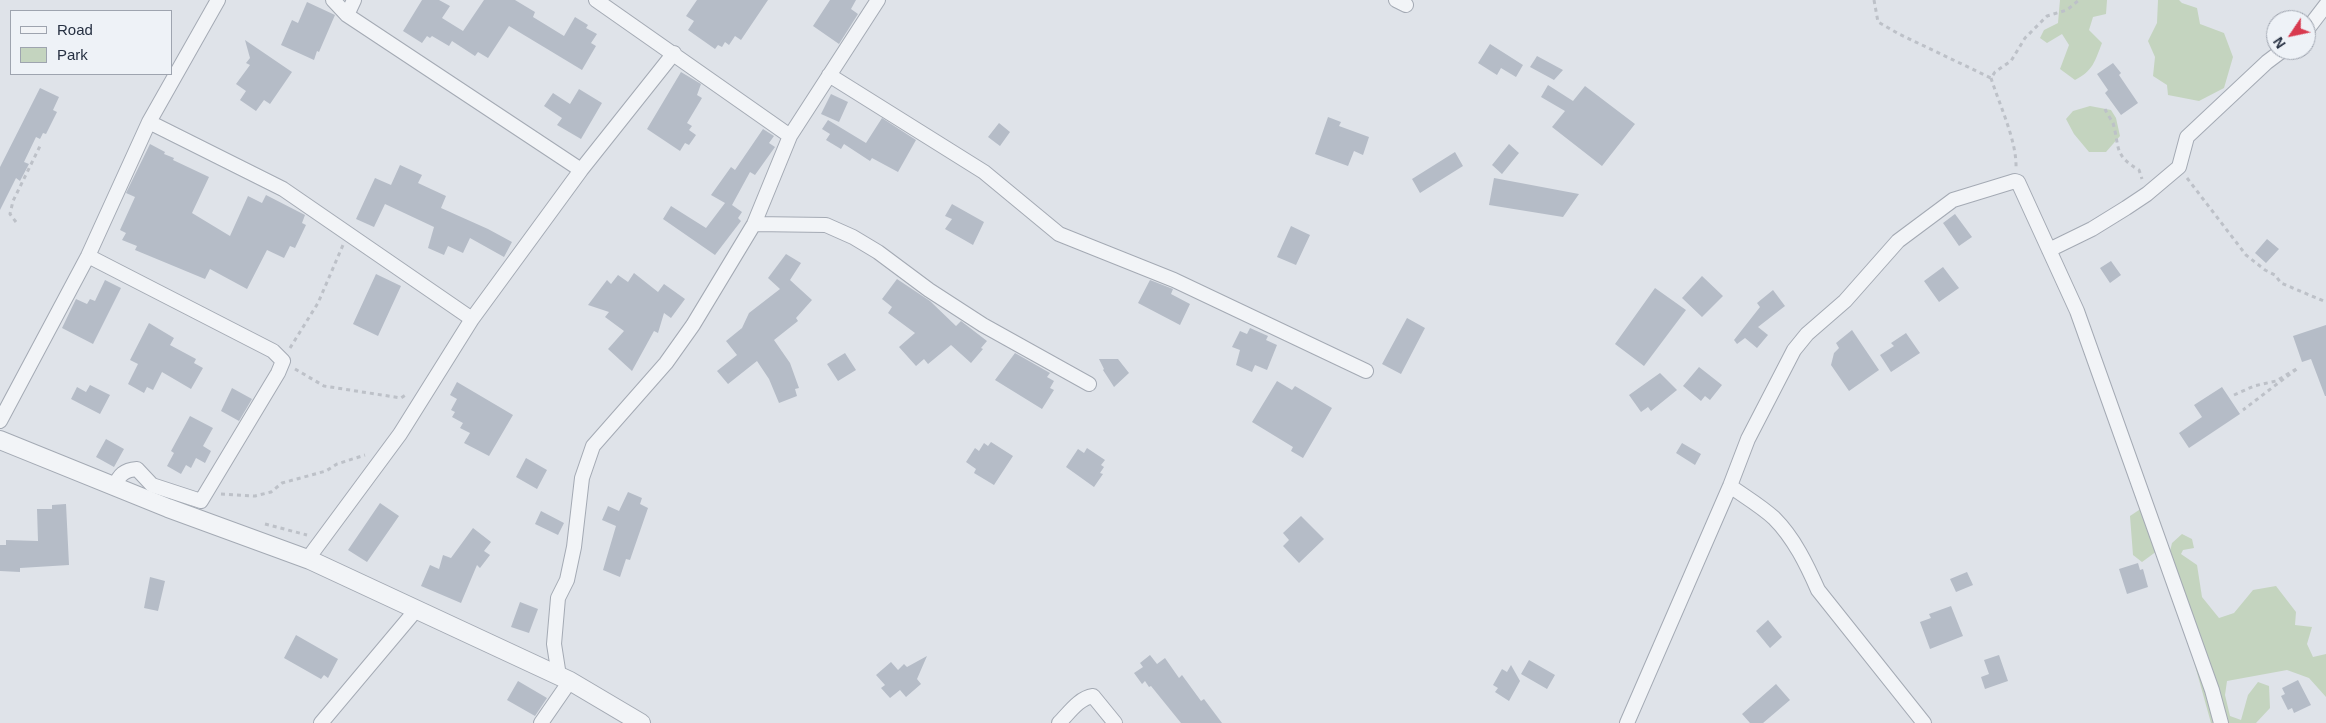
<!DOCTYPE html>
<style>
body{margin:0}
#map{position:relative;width:2326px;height:723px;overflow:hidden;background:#dfe3e9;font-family:Arial,sans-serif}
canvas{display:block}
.legend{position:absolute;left:10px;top:10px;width:162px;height:65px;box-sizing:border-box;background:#eef2f7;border:1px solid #9ea4af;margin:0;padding:6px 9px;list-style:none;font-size:15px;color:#263042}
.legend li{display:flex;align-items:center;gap:10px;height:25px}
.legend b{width:25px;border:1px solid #9ea4af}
.north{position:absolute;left:2266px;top:10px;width:50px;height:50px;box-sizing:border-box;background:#eef2f7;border:1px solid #9ea4af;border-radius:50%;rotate:236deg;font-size:14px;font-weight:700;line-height:20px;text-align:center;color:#263042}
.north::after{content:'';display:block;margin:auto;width:18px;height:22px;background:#d83a4f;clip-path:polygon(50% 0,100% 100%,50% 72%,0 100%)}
</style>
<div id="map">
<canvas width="2326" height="723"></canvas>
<ul class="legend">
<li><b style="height:6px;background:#f2f4f7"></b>Road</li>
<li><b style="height:14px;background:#c4d4bf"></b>Park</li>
</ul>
<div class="north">N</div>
</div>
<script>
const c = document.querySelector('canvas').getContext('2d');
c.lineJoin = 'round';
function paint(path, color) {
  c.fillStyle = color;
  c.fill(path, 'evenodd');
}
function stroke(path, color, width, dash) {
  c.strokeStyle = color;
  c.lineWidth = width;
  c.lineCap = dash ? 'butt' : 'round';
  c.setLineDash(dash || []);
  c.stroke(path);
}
const green = new Path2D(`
 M 2060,0 L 2107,0 L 2106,14 L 2093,17 L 2089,30 L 2102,43 C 2095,61 2093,71 2075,80 L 2060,69 L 2069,45 L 2062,34 L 2047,43 L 2040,38 L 2044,30 L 2058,23 Z
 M 2158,0 L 2179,0 L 2182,3 L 2197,8 L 2200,24 L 2224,33 L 2233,57 L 2224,88 L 2199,101 L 2168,95 L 2167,85 L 2153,76 L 2155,57 L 2148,41 L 2157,23 Z
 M 2090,106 L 2111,110 L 2116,118 L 2120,136 L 2106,152 L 2089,152 L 2074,134 L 2066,119 L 2073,111 Z
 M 2142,508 L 2157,551 L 2142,562 L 2133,555 L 2130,516 Z
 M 2182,534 L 2192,539 L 2194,548 L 2183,550 L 2181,554 L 2197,565 L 2202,597 L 2219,618 L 2234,613 L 2253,590 L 2276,586 L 2296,612 L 2295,625 L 2312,627 L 2307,644 L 2313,657 L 2326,654 L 2326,697 L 2309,678 L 2287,670 L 2227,681 L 2225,695 L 2230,716 L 2241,720 L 2248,695 L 2258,682 L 2269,686 L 2270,708 L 2256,723 L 2211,723 L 2191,651 L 2175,608 L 2167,564 L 2172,543 Z`);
const building = new Path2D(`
 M 422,0 L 439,0 L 450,6 L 442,18 L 463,31 L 484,0 L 515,0 L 535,12 L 533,17 L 564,36 L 575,17 L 588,25 L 586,28 L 597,34 L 591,43 L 596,46 L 582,70 L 509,26 L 488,58 L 478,52 L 475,56 L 452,41 L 449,46 L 432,36 L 430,38 L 427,36 L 422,43 L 403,31 Z
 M 697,0 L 768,0 L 741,40 L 735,36 L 729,45 L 725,42 L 722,47 L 718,45 L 715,49 L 688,30 L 694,21 L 686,16 Z
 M 830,0 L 856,0 L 851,9 L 858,14 L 839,44 L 813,26 Z
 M 307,2 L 335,15 L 319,52 L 317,51 L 314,60 L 281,45 L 292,20 L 298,23 Z
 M 245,40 L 292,72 L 270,104 L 264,100 L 256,111 L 240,100 L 246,91 L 236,84 L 250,65 L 246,63 L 250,58 Z
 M 1490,44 L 1523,65 L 1516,77 L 1501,68 L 1497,75 L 1478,63 Z
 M 1537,56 L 1563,70 L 1554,80 L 1530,67 Z
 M 2113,63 L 2121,73 L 2119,75 L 2138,103 L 2121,115 L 2105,93 L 2108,90 L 2097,74 Z
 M 681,72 L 701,84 L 697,95 L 702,98 L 687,123 L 692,126 L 689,130 L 696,135 L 689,145 L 685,143 L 680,151 L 647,129 Z
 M 1548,85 L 1573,101 L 1585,86 L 1635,124 L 1602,166 L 1552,127 L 1565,111 L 1541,97 Z
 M 40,88 L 59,97 L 53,110 L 57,112 L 46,134 L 43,133 L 40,139 L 36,137 L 24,162 L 29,164 L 20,181 L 16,178 L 0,210 L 0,167 Z
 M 579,89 L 602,103 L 581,139 L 557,125 L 562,118 L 544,106 L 553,93 L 570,104 Z
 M 831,94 L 848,102 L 839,122 L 821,114 Z
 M 1328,117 L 1341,122 L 1339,126 L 1369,137 L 1363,155 L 1354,151 L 1348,166 L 1315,154 Z
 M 882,118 L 916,140 L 898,172 L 872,158 L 870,161 L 844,144 L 841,149 L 826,140 L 830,134 L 822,129 L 828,120 L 866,143 Z
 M 999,123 L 1010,132 L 1000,146 L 988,137 Z
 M 763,129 L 774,136 L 769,143 L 775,147 L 755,175 L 750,172 L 732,205 L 742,212 L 738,218 L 741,221 L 715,255 L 663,219 L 671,206 L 706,228 L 725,203 L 711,195 L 731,167 L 735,170 Z
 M 150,144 L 165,152 L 164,154 L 174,158 L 173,160 L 209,177 L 192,213 L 230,236 L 248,196 L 262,203 L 266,195 L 305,215 L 302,223 L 306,225 L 295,248 L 290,246 L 284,258 L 267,250 L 247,289 L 210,269 L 205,279 L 135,250 L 137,246 L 122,240 L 126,233 L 120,230 L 135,197 L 126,193 Z
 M 1509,144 L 1519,153 L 1502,174 L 1492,165 Z
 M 1455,152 L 1463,166 L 1420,193 L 1412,179 Z
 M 400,165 L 422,175 L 418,183 L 446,196 L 441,208 L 488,229 L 512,242 L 504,257 L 470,238 L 463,253 L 448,246 L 444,255 L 428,248 L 434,227 L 385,204 L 374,227 L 356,219 L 375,178 L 391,185 Z
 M 1494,178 L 1579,194 L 1563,217 L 1489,205 Z
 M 952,204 L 984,222 L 973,245 L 945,229 L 952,219 L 945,216 Z
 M 1955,214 L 1972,237 L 1959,246 L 1943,223 Z
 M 1291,226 L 1310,235 L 1296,265 L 1277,257 Z
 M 2267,239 L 2279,249 L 2266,263 L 2255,253 Z
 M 786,254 L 801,263 L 790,280 L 812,300 L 796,318 L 798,321 L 774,340 L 790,363 L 799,388 L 795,389 L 797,396 L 779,403 L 769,379 L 757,361 L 728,384 L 717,371 L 737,355 L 726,341 L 742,328 L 749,313 L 780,289 L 768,278 Z
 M 2111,261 L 2121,275 L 2110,283 L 2100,268 Z
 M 1943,267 L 1959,288 L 1939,302 L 1924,281 Z
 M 634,273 L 658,292 L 664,284 L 685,299 L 671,318 L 664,313 L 658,333 L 654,331 L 632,371 L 608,349 L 624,331 L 605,317 L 609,312 L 588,305 L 607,280 L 611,284 L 618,275 L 628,282 Z
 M 376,274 L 401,286 L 378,336 L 353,324 Z
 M 1702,276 L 1723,296 L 1702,317 L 1682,298 Z
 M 897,279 L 930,301 L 956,326 L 961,321 L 987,341 L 981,348 L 983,349 L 971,363 L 951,345 L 928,364 L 924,359 L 916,366 L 899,347 L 915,333 L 888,313 L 892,307 L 882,299 Z
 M 105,280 L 121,288 L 93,344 L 62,328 L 76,299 L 87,304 L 90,299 L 95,301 Z
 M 1150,280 L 1173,289 L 1171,294 L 1190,304 L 1180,325 L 1138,303 Z
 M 1655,288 L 1686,310 L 1644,366 L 1615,344 Z
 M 1773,290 L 1785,306 L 1758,327 L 1768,335 L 1757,348 L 1745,338 L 1737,344 L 1734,340 L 1760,307 L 1757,303 Z
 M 1407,318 L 1425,328 L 1401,374 L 1382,364 Z
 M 149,323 L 174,338 L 170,345 L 196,359 L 194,363 L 203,368 L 191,389 L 162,372 L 153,390 L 147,387 L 144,393 L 128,384 L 138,364 L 130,360 Z
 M 2326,325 L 2326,396 L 2325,396 L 2311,359 L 2302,362 L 2293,336 Z
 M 1250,328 L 1268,336 L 1266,340 L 1277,345 L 1267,370 L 1255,365 L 1252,372 L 1236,365 L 1240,350 L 1232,347 L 1240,331 L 1247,334 Z
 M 1852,330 L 1879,370 L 1849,391 L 1831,365 L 1834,353 L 1839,348 L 1836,343 Z
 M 1906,333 L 1920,353 L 1891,372 L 1880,355 L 1894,346 L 1891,343 Z
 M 845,353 L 856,370 L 838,381 L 827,364 Z
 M 1015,353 L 1050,373 L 1047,377 L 1054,381 L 1050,388 L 1054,390 L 1042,409 L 995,380 Z
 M 1099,359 L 1118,359 L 1129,373 L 1114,387 L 1103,370 L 1104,369 Z
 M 1699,367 L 1722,385 L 1710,400 L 1705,396 L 1701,401 L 1683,386 Z
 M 1660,373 L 1677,390 L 1651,411 L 1648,407 L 1641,412 L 1629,395 Z
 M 1277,381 L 1292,390 L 1295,386 L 1332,408 L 1303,458 L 1291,451 L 1293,447 L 1252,422 Z
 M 457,382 L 513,415 L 489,456 L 464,443 L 470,433 L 460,428 L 463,423 L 452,417 L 455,412 L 451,410 L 457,399 L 450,395 Z
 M 90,385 L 110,395 L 100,414 L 71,399 L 77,387 L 86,392 Z
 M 2222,387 L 2240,414 L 2189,448 L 2179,433 L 2202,417 L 2194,405 Z
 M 232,388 L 252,399 L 239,421 L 221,411 Z
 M 190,416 L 213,428 L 203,446 L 211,451 L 205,463 L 196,458 L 191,468 L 186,465 L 181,474 L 167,466 L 174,453 L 171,451 Z
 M 106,439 L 124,449 L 114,467 L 96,457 Z
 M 991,442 L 1013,456 L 994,485 L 974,473 L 976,469 L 966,462 L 975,448 L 979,451 L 984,443 L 988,446 Z
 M 1682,443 L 1701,454 L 1695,465 L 1676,453 Z
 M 1087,448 L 1105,460 L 1101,465 L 1104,467 L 1100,473 L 1103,474 L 1094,487 L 1066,467 L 1078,449 L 1084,453 Z
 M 526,458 L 547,470 L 537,489 L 516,477 Z
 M 628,492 L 642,498 L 640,504 L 648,508 L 630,560 L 626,559 L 620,577 L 603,570 L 616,526 L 602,520 L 608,506 L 619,511 Z
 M 380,503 L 399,516 L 367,562 L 348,550 Z
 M 66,504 L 69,565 L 20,568 L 20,572 L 0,571 L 0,545 L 6,545 L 6,540 L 38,541 L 37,509 L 52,509 L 52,505 Z
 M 541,511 L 564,523 L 558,535 L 535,524 Z
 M 1301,516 L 1324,539 L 1299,563 L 1283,546 L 1289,540 L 1283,533 Z
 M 473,528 L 491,542 L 484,551 L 490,555 L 480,568 L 477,565 L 461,603 L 421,586 L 430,565 L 439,569 L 443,555 L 451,558 Z
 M 2138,563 L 2140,570 L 2143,569 L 2148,587 L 2127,594 L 2119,569 Z
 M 1967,572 L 1973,585 L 1956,592 L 1950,579 Z
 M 150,577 L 165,581 L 158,611 L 144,608 Z
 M 520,602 L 538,609 L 529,633 L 511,627 Z
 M 1951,606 L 1963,636 L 1930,649 L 1920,622 L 1931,618 L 1929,614 Z
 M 1768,620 L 1782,637 L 1770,648 L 1756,631 Z
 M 296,635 L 338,659 L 328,678 L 324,675 L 321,679 L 284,658 Z
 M 1150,655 L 1157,664 L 1165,658 L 1179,678 L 1182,675 L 1201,701 L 1204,699 L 1222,723 L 1181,723 L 1151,686 L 1149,687 L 1145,681 L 1142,684 L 1134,673 L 1143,667 L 1140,663 Z
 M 1999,655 L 2008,681 L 1985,689 L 1981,677 L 1989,674 L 1984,660 Z
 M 927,656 L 917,679 L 921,684 L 906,697 L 900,690 L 890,698 L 881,688 L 885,685 L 876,675 L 891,662 L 898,670 L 904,664 L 907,667 Z
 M 1529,660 L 1555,675 L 1547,689 L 1521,674 Z
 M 1511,665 L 1520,681 L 1509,701 L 1495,692 L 1498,688 L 1493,685 L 1502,669 L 1507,672 Z
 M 2298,680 L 2311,705 L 2294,713 L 2292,708 L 2288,710 L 2281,696 L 2285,694 L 2282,688 Z
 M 518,681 L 547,698 L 535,716 L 507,700 Z
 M 1776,684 L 1790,700 L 1763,723 L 1750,723 L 1742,714 Z`);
const path = new Path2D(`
 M 1874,0 L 1878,22 L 1899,34 L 1991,78 L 1995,72 L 2011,61 L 2025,38 L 2047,16 L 2067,10 L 2079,0
 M 1991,78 C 1999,104 2017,141 2016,168
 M 2105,109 C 2107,114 2111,119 2113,123 C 2120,147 2113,155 2139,170 L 2142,179
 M 2187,178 L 2246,255 L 2265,270 L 2275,275 L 2281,283 L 2326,302
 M 16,222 L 10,214 L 13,201 L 41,144
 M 290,348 L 318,303 L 343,245
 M 295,369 L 324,386 L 401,398 L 407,394
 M 2234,395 L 2254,386 L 2276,381 L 2298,368 L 2243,410
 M 221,494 L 255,496 L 271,492 L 282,483 L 326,471 L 337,464 L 365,455
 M 265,524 L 307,535`);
const minor = new Path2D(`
 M 333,0 L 347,15 L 581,170
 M 596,0 L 790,136
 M 1396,0 L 1406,5
 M 347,15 L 354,0
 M 2306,31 L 2326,5
 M 829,75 L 984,172 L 1059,234 L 1174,280 L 1366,371
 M 149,122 L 283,189 L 472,319
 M 754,224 L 826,225 L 853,237 L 878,252 L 929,290 L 983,325 L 1089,384
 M 2049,250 L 2092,229 L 2126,208 L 2147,194 L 2179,167 L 2187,137 L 2267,62 L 2283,50
 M 88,256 L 273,351 L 283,361 L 278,373 L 201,501 L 152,485 L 137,469 C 124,470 119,475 115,486
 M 0,421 L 88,256 L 149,122 L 218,0
 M 1730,486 C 1744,496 1761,506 1774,518 C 1794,538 1807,565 1818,590 L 1924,723
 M 310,560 L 312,553 L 400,434 L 472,319 L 581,170 L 674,53
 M 559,676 L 554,644 L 558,598 L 567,580 L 574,547 L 582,478 L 593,446 L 666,363 L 693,325 L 754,224 L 790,136 L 878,0
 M 321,723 L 416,610
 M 541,723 L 570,681
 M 1059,723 C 1069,713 1079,698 1093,696 L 1115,723
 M 1627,723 L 1730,486 L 1748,439 L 1794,350 L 1807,334 L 1845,301 L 1898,241 L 1953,200 L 2015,181 L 2018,182 L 2077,311 L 2212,690 L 2221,723`);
const tertiary = new Path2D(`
 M 0,440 L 168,508 L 310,560 L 570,681 L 641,723`);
paint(green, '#c4d4bf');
paint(building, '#b5bcc7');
stroke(minor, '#a4aab4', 16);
stroke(tertiary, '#a4aab4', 20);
stroke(path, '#bdc1c8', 3, [4, 4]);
stroke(minor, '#f2f4f7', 14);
stroke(tertiary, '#f2f4f7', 18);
</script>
